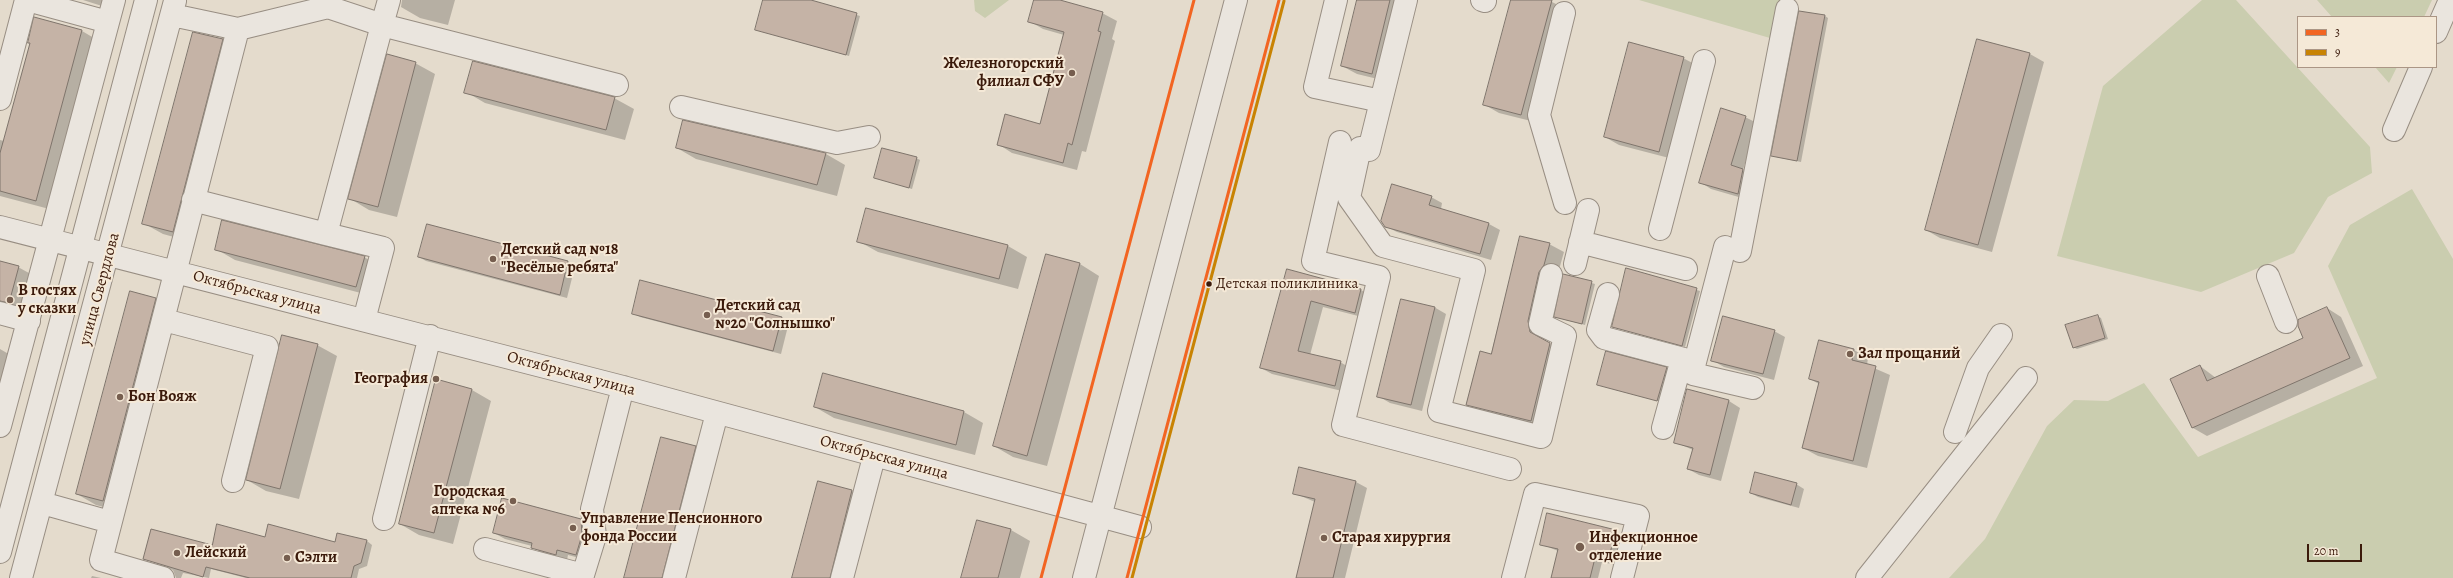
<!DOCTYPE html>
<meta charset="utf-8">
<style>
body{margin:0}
#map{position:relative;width:2453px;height:578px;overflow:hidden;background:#e4dbcc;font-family:Alegreya,serif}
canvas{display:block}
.legend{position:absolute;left:2297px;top:16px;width:140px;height:52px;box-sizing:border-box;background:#f5e9d7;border:1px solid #ab9685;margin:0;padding:5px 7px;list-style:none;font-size:12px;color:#3b1a0b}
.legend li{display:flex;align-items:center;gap:8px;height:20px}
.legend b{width:20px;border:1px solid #ab9685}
.scale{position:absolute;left:2307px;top:544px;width:55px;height:18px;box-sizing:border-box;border:2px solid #3b1a0b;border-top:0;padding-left:5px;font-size:12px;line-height:14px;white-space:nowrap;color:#3b1a0b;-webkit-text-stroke:3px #f5e9d7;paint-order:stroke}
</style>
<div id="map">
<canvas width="2453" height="578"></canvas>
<ul class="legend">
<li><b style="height:5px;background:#f26522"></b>3</li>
<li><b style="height:5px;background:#c88303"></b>9</li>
</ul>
<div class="scale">20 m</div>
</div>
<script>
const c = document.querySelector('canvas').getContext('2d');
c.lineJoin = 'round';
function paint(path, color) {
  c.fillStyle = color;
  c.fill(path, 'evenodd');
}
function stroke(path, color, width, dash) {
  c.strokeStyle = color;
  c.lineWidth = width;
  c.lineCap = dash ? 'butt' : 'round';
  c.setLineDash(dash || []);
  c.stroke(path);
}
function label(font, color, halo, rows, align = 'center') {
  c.font = font + ' Alegreya,serif';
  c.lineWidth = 4;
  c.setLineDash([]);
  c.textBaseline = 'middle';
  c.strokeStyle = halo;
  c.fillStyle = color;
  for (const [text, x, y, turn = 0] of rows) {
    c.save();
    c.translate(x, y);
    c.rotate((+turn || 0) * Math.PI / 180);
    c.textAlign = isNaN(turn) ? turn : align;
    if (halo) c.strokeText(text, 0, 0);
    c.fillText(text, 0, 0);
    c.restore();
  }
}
const green = new Path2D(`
 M 974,0 L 1009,0 L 985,18 L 975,11 Z
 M 1639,0 L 1779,0 L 1770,38 Z
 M 2202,0 L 2236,0 L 2370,147 L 2372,173 L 2328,197 L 2294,253 L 2201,292 L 2057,256 L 2103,86 Z
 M 2317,0 L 2432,0 L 2424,17 L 2332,17 Z
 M 2375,67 L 2397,67 L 2389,83 Z
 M 2412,189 L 2453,259 L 2453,578 L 1949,578 L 1985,539 L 2047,426 L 2074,400 L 2108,401 L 2144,383 L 2198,457 L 2377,378 L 2328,266 L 2350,225 Z`);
const shadow = new Path2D(`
 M 83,0 L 104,0 L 102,6 Z
 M 402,0 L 455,0 L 448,25 L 420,18 L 401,7 Z
 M 764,0 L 807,0 L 860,16 L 849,56 L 756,29 Z
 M 1035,0 L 1056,0 L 1102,13 L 1117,21 L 1112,39 L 1115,41 L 1086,152 L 1082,151 L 1077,170 L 1012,153 L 998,144 L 1041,125 L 1064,35 L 1043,29 L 1029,21 Z
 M 1358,0 L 1406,0 L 1386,81 L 1357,74 L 1342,66 Z
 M 1513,0 L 1548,0 L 1566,9 L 1535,122 L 1499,113 L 1485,105 Z
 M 1825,16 L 1828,18 L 1801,162 L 1776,157 L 1772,155 Z
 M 82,31 L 99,41 L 53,210 L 0,196 L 0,140 L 4,141 Z
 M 222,40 L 241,51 L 192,242 L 163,234 L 143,223 Z
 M 1978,40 L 2030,54 L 2044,62 L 1992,252 L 1940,238 L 1926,230 Z
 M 1683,58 L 1698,66 L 1673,159 L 1619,145 L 1605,137 Z
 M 415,63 L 435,74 L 397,217 L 369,210 L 349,198 Z
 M 466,92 L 614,98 L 634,109 L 625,140 L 485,103 Z
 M 1745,117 L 1757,123 L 1743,170 L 1754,176 L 1749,200 L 1711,189 L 1700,182 Z
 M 684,122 L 826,154 L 845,165 L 837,196 L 696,159 L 677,148 Z
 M 916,158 L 920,160 L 912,189 L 876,178 Z
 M 1431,197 L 1442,203 L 1441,209 L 1489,224 L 1500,230 L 1491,260 L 1397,232 L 1385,226 Z
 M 427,225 L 568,262 L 575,266 L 567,298 L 426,261 L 419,257 Z
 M 858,241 L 1008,246 L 1027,257 L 1018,289 L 878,252 Z
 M 1549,244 L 1564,252 L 1542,330 L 1545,341 L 1564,352 L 1545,429 L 1482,413 L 1467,405 Z
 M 216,249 L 364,257 L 383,268 L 376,297 L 235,260 Z
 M 1046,255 L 1080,264 L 1099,276 L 1047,466 L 1013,457 L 994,446 Z
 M 0,262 L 18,267 L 38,278 L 29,310 L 0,303 Z
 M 1626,270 L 1700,291 L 1685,347 L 1613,327 Z
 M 1287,271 L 1361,290 L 1372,297 L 1366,318 L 1323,307 L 1310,355 L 1340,362 L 1352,369 L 1346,392 L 1272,374 L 1261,368 Z
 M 1564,275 L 1595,284 L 1585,325 L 1555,317 Z
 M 641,281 L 782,318 L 789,322 L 781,354 L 640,317 L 633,313 Z
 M 155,299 L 174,310 L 123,512 L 96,505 L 77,494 Z
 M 1434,307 L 1446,314 L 1422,411 L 1390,403 L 1378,396 Z
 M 2327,308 L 2341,317 L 2363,366 L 2207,436 L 2193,428 L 2171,379 L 2200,366 L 2216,378 L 2305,338 Z
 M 2097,316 L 2101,318 L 2108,339 L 2077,349 L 2073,347 Z
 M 1774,331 L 1785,337 L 1774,380 L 1724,367 L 1712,360 Z
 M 1819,341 L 1854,350 L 1868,358 L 1867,365 L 1890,375 L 1867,468 L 1818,456 L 1803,448 L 1819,384 L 1810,379 Z
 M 317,345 L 337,356 L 299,499 L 266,491 L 247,480 Z
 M 0,349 L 12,356 L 0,404 Z
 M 1666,368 L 1670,370 L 1661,402 L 1598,384 Z
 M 823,374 L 964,412 L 983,423 L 975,455 L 834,418 L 815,407 Z
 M 472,390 L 491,401 L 453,544 L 419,535 L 400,524 Z
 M 1687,390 L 1729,401 L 1740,408 L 1721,481 L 1699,475 L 1688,469 L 1693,450 L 1675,442 Z
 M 695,447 L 714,458 L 684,578 L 625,578 Z
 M 1300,469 L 1356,482 L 1367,488 L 1345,578 L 1297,578 L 1315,502 L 1294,493 Z
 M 818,482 L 852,491 L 871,502 L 852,578 L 793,578 Z
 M 1796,484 L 1804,489 L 1799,508 L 1758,497 L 1751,493 Z
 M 580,520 L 591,526 L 587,560 L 568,555 L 567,560 L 543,554 L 532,546 L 505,539 L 494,533 Z
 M 978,521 L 1011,530 L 1030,541 L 1020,578 L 962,578 Z
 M 1615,531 L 1623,535 L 1615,565 L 1602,562 L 1598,578 L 1552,578 L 1558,551 L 1541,544 Z
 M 266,538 L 335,543 L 367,541 L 372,545 L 367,566 L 359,569 L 357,578 L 246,578 L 211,569 L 209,578 L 183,573 L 181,578 L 176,578 L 173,570 L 144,559 Z
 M 92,576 L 101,578 L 91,578 Z`);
const building = new Path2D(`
 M 763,0 L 811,0 L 857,13 L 846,55 L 755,30 Z
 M 1034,0 L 1060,0 L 1103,12 L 1098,31 L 1101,32 L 1072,145 L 1068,143 L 1063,163 L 997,145 L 1005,114 L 1040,124 L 1064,32 L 1028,22 Z
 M 1357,0 L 1390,0 L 1372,74 L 1341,66 Z
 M 1511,0 L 1552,0 L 1521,115 L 1483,105 Z
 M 1799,11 L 1825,15 L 1797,161 L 1771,156 Z
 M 34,17 L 82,30 L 36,201 L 0,191 L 0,153 L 30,43 L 28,43 Z
 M 193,32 L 223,39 L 173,232 L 142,224 Z
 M 1977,39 L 2030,53 L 1978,245 L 1925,230 Z
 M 1629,42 L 1684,57 L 1659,152 L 1604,137 Z
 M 387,54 L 416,62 L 378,207 L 348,199 Z
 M 473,61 L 615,97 L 606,130 L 464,93 Z
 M 1721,108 L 1746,116 L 1731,165 L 1743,169 L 1738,194 L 1699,183 Z
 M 683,120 L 826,153 L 817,185 L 676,148 Z
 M 882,148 L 917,157 L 909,188 L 874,178 Z
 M 1392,184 L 1432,196 L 1429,205 L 1489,223 L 1480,254 L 1385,227 L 1381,221 Z
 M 866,208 L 1008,245 L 999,279 L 857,242 Z
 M 222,220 L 365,256 L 356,287 L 215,250 Z
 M 427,224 L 568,261 L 560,295 L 418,257 Z
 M 1520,236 L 1550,243 L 1544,265 L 1539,272 L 1528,321 L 1530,332 L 1550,343 L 1531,421 L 1466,405 L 1480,351 L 1491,354 Z
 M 1046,254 L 1080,263 L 1027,456 L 993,446 Z
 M 0,261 L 19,266 L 9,303 L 0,301 Z
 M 1626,268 L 1697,288 L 1682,346 L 1612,327 Z
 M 1287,269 L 1361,289 L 1355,313 L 1311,301 L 1298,351 L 1341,361 L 1335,386 L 1260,368 Z
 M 1563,274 L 1592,281 L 1582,324 L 1554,317 Z
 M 640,280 L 782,317 L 773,351 L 632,314 Z
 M 130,291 L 156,298 L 103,501 L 76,494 Z
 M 1401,299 L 1435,307 L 1411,405 L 1377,397 Z
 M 2327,307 L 2350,358 L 2192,428 L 2170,379 L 2200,365 L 2207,381 L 2303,338 L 2298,326 L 2298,320 Z
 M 2098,315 L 2105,338 L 2073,348 L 2065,325 Z
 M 1723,316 L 1775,330 L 1763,374 L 1711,361 Z
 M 282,335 L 318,344 L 280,489 L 246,480 Z
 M 1819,340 L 1854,349 L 1852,360 L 1876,366 L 1853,461 L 1802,448 L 1819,382 L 1809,379 Z
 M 1606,351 L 1667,367 L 1657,401 L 1597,385 Z
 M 823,373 L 964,411 L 956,445 L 814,407 Z
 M 436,379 L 472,389 L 434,533 L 399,524 Z
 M 1687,389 L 1729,400 L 1710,475 L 1687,469 L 1693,448 L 1674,443 Z
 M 661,437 L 696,446 L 662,578 L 624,578 Z
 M 1299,467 L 1356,481 L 1333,578 L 1296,578 L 1315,499 L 1293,494 Z
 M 1755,472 L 1797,483 L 1791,505 L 1750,493 Z
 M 818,481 L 852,490 L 830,578 L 792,578 Z
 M 502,498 L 581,519 L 582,535 L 576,555 L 557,550 L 556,555 L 531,548 L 532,543 L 493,533 Z
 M 1547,513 L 1616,530 L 1608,561 L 1595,558 L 1590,578 L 1551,578 L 1558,549 L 1540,545 Z
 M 977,520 L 1011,529 L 998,578 L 961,578 Z
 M 217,524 L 265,537 L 268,524 L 335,542 L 337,533 L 367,540 L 361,563 L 354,566 L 351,578 L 250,578 L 206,567 L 203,577 L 143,559 L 151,529 L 212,545 Z`);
const minor = new Path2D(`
 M 27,0 L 108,22
 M 1336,0 L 1315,87 L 1381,101
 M 1482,0 L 1485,1
 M 1564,13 L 1539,115 L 1565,203
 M 238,29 L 328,7 L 382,25 L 389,0
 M 2436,32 L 2450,0
 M 0,99 L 26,0
 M 681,107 L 837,143 L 869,137
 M 2394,130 L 2421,67
 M 1340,142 L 1313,261 L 1379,277 L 1343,425 L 1510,469
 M 1360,148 L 1349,198 L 1383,246 L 1474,270 L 1439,411 L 1541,437 L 1565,336 L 1540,324 L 1551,275
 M 1369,150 L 1406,0
 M 193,200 L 326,234
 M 0,227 L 623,387 L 1140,527
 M 1660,229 L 1704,61
 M 1580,242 L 1686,269
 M 1740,251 L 1787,9
 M 1575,264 L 1588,210
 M 2268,276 L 2286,322
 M 1608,294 L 1598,330 L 1604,338 L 1695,362 L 1725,247
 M 0,313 L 29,321
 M 164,320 L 267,347 L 233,481
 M 364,320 L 383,248 L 326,234 L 382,25 L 617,85
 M 1695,362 L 1693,374 L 1753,388
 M 0,426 L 114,0
 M 1663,428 L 1682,359
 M 1955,432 L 1978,368 L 2001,335
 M 42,503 L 110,522
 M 384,519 L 430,336
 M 485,549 L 583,575 L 595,536 L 592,509 L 623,387
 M 0,552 L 146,0
 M 21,578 L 175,1
 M 163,578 L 101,560 L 238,29 L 172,15
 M 674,578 L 717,413
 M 842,578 L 874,457
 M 1084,578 L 1236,0
 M 1513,578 L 1535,494 L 1638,516 L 1622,578
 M 1867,578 L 2026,378`);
const bus1 = new Path2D(`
 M 1041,578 L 1194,0
 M 1127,578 L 1279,0`);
const bus2 = new Path2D(`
 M 1132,578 L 1284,1`);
const markers = [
 [1072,73,4,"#765e4f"],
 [493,259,4,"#765e4f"],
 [1209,284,3.5,"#3b1a0b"],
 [10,300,4,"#765e4f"],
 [707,315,4,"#765e4f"],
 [1850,354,4,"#765e4f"],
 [436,379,4,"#765e4f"],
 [120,397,4,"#765e4f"],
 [513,501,4,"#765e4f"],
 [573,528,4,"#765e4f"],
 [1324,538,4,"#765e4f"],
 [1580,547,5,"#765e4f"],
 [177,553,4,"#765e4f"],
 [287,558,4,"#765e4f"]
];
const busNames = [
 ["Детская поликлиника",1216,284]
];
const poiNames = [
 ["Железногорский",1064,64,"right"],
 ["филиал СФУ",1064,82,"right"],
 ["Детский сад №18",501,250],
 ["\"Весёлые ребята\"",501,268],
 ["В гостях",18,291],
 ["у сказки",18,309],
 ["Детский сад",715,306],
 ["№20 \"Солнышко\"",715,324],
 ["Зал прощаний",1858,354],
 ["География",428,379,"right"],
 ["Бон Вояж",128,397],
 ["Городская",505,492,"right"],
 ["аптека №6",505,510,"right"],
 ["Управление Пенсионного",581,519],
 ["фонда России",581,537],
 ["Старая хирургия",1332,538],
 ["Инфекционное",1589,538],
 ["отделение",1589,556],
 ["Лейский",185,553],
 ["Сэлти",295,558]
];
const streetNames = [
 ["улица Свердлова",100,289,-75],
 ["Октябрьская улица",257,293,15],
 ["Октябрьская улица",571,374,15],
 ["Октябрьская улица",884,458,15]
];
paint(green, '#cacdaf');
paint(shadow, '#0003');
paint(building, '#c5b3a6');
stroke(building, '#7e746b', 1);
stroke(minor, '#988e83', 24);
stroke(minor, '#eae5de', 22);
stroke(bus1, '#f26522', 3);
stroke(bus2, '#c88303', 3);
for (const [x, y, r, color] of markers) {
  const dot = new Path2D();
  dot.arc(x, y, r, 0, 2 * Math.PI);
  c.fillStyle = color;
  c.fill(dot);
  stroke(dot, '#f5e9d7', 1.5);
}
label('15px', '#3b1a0b', '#f5e9d7', busNames, 'left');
label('bold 16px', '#3b1a0b', '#f5e9d7', poiNames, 'left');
label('16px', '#3b1a0b', '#f5e9d7', streetNames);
</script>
